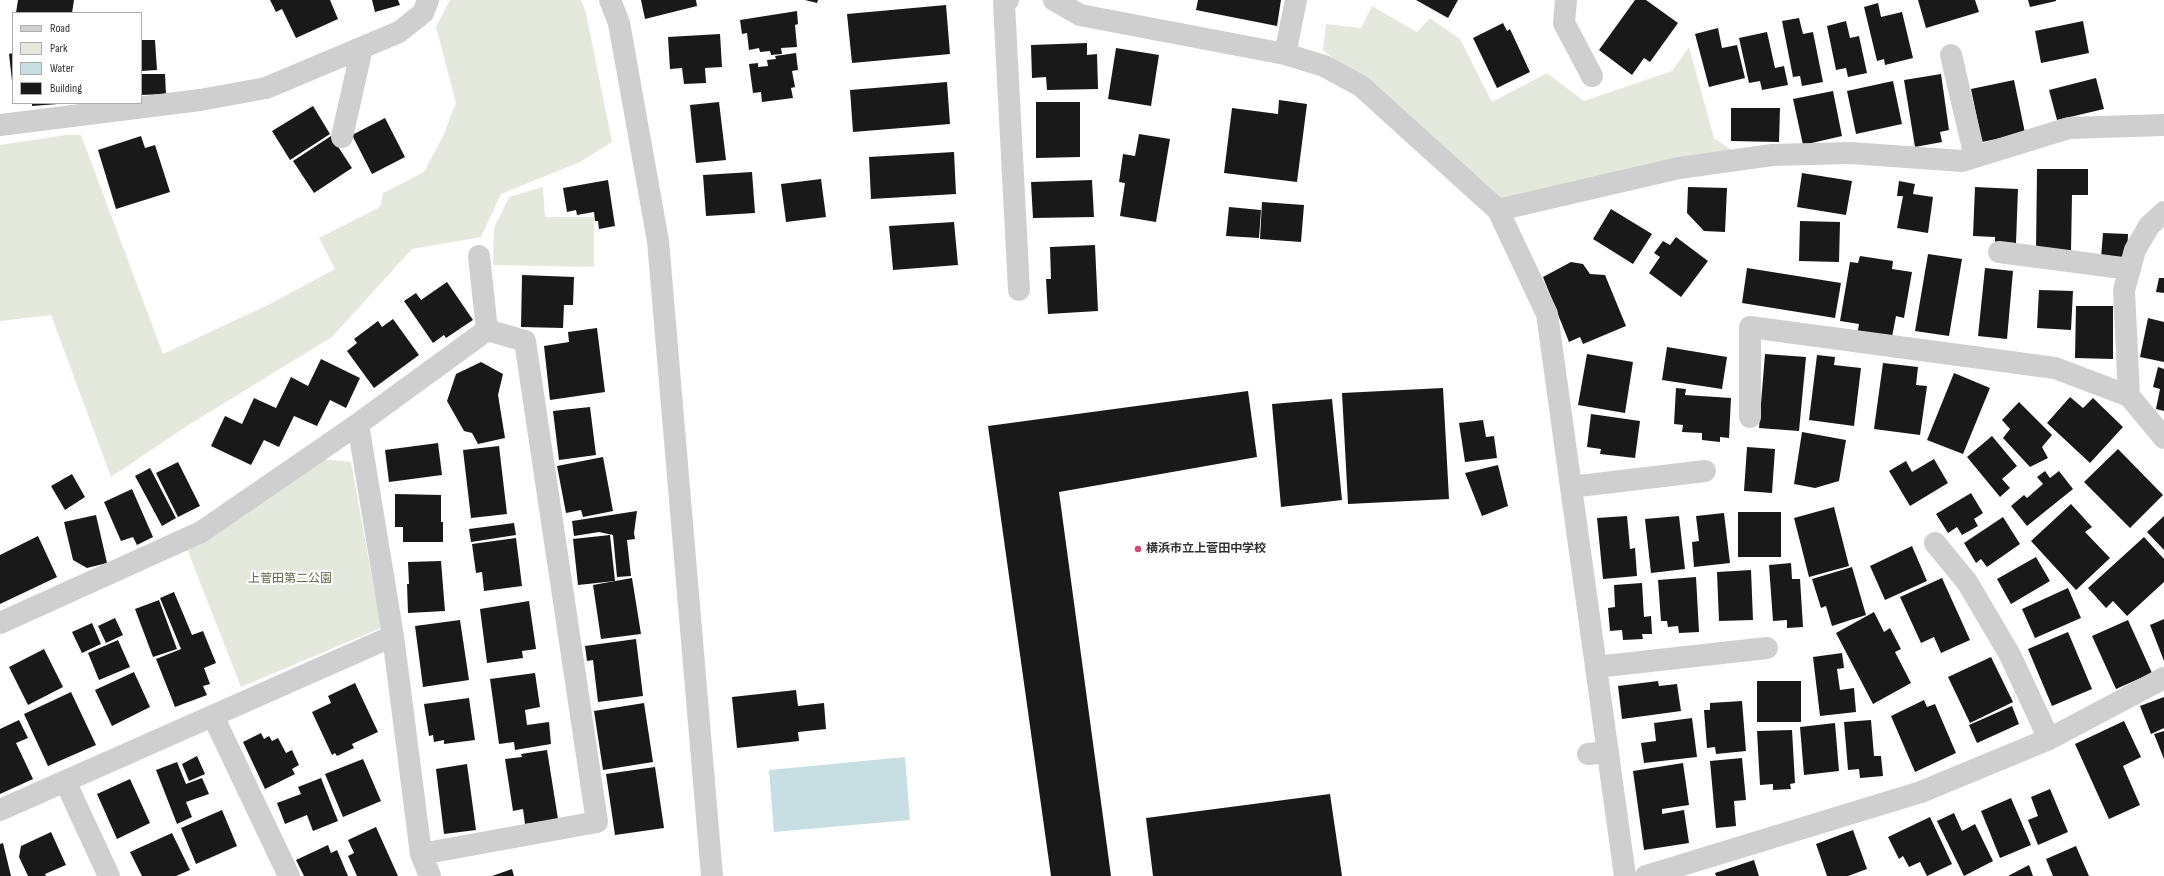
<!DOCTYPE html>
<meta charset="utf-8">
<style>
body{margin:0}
#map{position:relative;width:2164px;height:876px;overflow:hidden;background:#fff;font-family:"Sofia Sans Condensed",sans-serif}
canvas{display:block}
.legend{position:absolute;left:12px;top:12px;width:130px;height:92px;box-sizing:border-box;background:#fff;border:1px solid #adadad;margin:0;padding:5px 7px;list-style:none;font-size:12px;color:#323232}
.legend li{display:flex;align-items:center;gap:8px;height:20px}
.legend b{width:20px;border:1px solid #adadad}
</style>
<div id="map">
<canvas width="2164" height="876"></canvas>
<ul class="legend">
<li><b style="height:5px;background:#cfcfcf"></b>Road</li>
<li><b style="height:11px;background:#e5e8dd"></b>Park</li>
<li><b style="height:11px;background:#c7dee2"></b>Water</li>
<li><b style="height:11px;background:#191919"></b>Building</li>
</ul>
</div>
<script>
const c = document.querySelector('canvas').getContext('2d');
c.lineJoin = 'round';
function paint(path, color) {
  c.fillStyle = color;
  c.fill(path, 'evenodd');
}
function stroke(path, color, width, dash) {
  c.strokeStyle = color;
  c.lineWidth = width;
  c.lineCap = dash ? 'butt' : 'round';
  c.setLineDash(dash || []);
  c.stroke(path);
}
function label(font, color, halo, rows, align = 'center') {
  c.font = font + ' "Sofia Sans Condensed","Noto Sans JP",sans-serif';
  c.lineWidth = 4;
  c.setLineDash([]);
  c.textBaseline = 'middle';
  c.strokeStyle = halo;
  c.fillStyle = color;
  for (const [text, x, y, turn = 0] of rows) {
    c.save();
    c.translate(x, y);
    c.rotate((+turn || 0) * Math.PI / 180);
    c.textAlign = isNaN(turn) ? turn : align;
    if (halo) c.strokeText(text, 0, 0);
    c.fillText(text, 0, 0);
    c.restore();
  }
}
const green = new Path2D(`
 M 450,0 L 581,0 L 586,13 L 612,142 L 580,162 L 501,194 L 481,237 L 412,249 L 332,337 L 190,424 L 111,477 L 51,315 L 0,321 L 0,145 L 66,135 L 81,135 L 163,354 L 270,304 L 335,269 L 319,238 L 380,207 L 383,193 L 424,172 L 443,136 L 456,103 L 436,27 Z
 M 1372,6 L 1417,32 L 1430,18 L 1460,39 L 1492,102 L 1547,73 L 1584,101 L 1672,71 L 1689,47 L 1714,138 L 1733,151 L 1505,202 L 1323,50 L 1326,24 L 1361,28 Z
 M 543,187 L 545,217 L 594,217 L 594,267 L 493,265 L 494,228 L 509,197 Z
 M 323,459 L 351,462 L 381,628 L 241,687 L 187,549 Z`);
const water = new Path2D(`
 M 905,757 L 910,820 L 774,832 L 769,770 Z`);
const building = new Path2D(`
 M 18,0 L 74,0 L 72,13 L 16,13 Z
 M 270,0 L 330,0 L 338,19 L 296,38 L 282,9 L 276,12 Z
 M 372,0 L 398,0 L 400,5 L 375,12 Z
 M 641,0 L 696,0 L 697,6 L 645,19 Z
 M 805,0 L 818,0 L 817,3 Z
 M 1198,0 L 1281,0 L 1277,26 L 1196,10 Z
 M 1416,0 L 1458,0 L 1448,18 Z
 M 1635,0 L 1646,0 L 1678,23 L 1650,62 L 1644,58 L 1632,75 L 1599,50 Z
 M 1918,0 L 1975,0 L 1979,12 L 1926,28 Z
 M 2028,0 L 2056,0 L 2056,1 L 2030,7 Z
 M 1878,3 L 1881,17 L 1902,12 L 1913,58 L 1885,65 L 1884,59 L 1877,61 L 1864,7 Z
 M 946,5 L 950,54 L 852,63 L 847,14 Z
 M 797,11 L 798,24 L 795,25 L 797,47 L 781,48 L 782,54 L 771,55 L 770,51 L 760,52 L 759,48 L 749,50 L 747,33 L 742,34 L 740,20 Z
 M 1799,18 L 1803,34 L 1813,32 L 1823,82 L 1802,86 L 1800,76 L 1793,77 L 1782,21 Z
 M 1846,21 L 1850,38 L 1859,36 L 1867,73 L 1848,77 L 1846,68 L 1836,70 L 1827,26 Z
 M 2083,21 L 2089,53 L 2041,63 L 2035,31 Z
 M 1503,23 L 1507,31 L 1510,29 L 1530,72 L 1497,88 L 1473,38 Z
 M 1718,28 L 1722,48 L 1737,45 L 1745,78 L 1709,87 L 1695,34 Z
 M 1767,32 L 1775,68 L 1784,66 L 1788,85 L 1762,90 L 1760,81 L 1749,83 L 1739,38 Z
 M 720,34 L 722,67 L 705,68 L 706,83 L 684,84 L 682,68 L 670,69 L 668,37 Z
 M 141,40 L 155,40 L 157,70 L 141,71 Z
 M 1087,43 L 1087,55 L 1097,54 L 1098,89 L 1047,90 L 1046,77 L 1032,78 L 1031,45 Z
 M 1116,48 L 1159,55 L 1151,106 L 1108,99 Z
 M 13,53 L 13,81 L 12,81 L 9,54 Z
 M 796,53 L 798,70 L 792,71 L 795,87 L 791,88 L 793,98 L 762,102 L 761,92 L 753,93 L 749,64 L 758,63 L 758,67 L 768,66 L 767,60 L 776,59 L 775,56 Z
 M 141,74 L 165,74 L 166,94 L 141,95 Z
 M 1941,74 L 1949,130 L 1940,132 L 1942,142 L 1915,147 L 1904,80 Z
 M 2096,78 L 2104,109 L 2057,120 L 2049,90 Z
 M 2014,80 L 2025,133 L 1982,142 L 1971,89 Z
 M 1893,81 L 1902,124 L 1856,134 L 1847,91 Z
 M 947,82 L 950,124 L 853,132 L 850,90 Z
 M 1833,91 L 1842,136 L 1803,145 L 1793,99 Z
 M 1279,100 L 1307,104 L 1297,182 L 1224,173 L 1232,108 L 1278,114 Z
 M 719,102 L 726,160 L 696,163 L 690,105 Z
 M 1036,102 L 1080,102 L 1080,157 L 1036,158 Z
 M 32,103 L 58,103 L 58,104 L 32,106 Z
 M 313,106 L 330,134 L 290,160 L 272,131 Z
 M 1731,108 L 1780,108 L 1779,142 L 1731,141 Z
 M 385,118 L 405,157 L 372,174 L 352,135 Z
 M 1139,134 L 1170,139 L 1156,222 L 1120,216 L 1125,183 L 1119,182 L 1123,154 L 1135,156 Z
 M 141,136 L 145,148 L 155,145 L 170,192 L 116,209 L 98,150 Z
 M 331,136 L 352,168 L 314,193 L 293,161 Z
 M 954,152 L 956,194 L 871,199 L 869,157 Z
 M 2037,169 L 2088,169 L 2088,195 L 2072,195 L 2071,251 L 2036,251 Z
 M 752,172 L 755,213 L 706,216 L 703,175 Z
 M 1802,173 L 1852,181 L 1846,215 L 1797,207 Z
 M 821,179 L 826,217 L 786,222 L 781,184 Z
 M 608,180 L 615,226 L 599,229 L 598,221 L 595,221 L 594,212 L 577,215 L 576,210 L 567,212 L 563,188 Z
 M 1092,180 L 1094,217 L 1033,218 L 1031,182 Z
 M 1899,181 L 1915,184 L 1913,194 L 1933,197 L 1928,233 L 1897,228 L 1903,196 L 1897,196 Z
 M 1688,187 L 1727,188 L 1725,232 L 1704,231 L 1687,213 Z
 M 1975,187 L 2018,189 L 2016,243 L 1995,242 L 1995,237 L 1973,236 Z
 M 1262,202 L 1304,205 L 1301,242 L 1260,239 Z
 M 1229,207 L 1261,210 L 1259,238 L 1226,236 Z
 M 1611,209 L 1652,234 L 1633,264 L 1593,239 Z
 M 1800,221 L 1840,222 L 1839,262 L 1799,261 Z
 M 954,222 L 958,265 L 893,270 L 889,226 Z
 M 2103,233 L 2128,234 L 2127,259 L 2101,258 Z
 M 1676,237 L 1708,261 L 1681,297 L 1649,273 L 1660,257 L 1654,253 L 1663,241 L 1670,245 Z
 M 1095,245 L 1098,311 L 1048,314 L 1046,279 L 1051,279 L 1050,247 Z
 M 1928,254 L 1962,259 L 1949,336 L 1915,331 Z
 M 1860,256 L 1893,261 L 1892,269 L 1912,272 L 1904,318 L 1896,316 L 1891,342 L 1857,336 L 1859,324 L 1840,321 L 1850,262 L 1858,263 Z
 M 1571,262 L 1583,264 L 1590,274 L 1605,275 L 1626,326 L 1583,344 L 1580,337 L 1569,342 L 1543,277 Z
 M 1747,268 L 1841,283 L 1835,318 L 1742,303 Z
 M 1985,268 L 2013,271 L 2007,339 L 1978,336 Z
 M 522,275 L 574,277 L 573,305 L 564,305 L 563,328 L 521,327 Z
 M 2159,278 L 2164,278 L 2164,293 L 2156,292 Z
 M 447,282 L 473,320 L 446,338 L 444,335 L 433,343 L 404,301 L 416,293 L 421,300 Z
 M 2039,290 L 2073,291 L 2071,330 L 2037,328 Z
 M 2076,306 L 2113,306 L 2113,359 L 2075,358 Z
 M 2148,318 L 2164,322 L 2164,362 L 2140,357 Z
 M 393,319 L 419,355 L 374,388 L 347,351 L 357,343 L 354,339 L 378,321 L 382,327 Z
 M 597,328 L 605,392 L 550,400 L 544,346 L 569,342 L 568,332 Z
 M 1667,347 L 1727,357 L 1722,389 L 1662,380 Z
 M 1587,354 L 1633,362 L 1625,413 L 1578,405 Z
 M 1765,354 L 1806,357 L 1799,431 L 1759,428 Z
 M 1817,355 L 1835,357 L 1834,365 L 1861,368 L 1854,426 L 1809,420 Z
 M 321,359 L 360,378 L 346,408 L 330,400 L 317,426 L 294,416 L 279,447 L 264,440 L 251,465 L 211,446 L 225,416 L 242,424 L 254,398 L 276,408 L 291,377 L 308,386 Z
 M 481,362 L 503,374 L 498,395 L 505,438 L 478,444 L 472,433 L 464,431 L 447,401 L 456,374 Z
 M 1883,363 L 1918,367 L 1916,385 L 1927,386 L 1920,435 L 1874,429 Z
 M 2158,367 L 2164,369 L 2164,411 L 2156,409 L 2160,389 L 2153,387 Z
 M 1954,373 L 1990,388 L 1963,454 L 1927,440 Z
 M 1443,388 L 1449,499 L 1348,504 L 1342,393 Z
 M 1676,388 L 1686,389 L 1685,395 L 1731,398 L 1729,438 L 1720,437 L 1720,442 L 1702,440 L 1702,433 L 1682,432 L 1683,425 L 1674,424 Z
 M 1248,391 L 1257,457 L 1059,492 L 1111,876 L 1051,876 L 988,426 Z
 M 2070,397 L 2083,408 L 2093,398 L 2123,427 L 2090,463 L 2047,423 Z
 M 1332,399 L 1342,500 L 1281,507 L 1272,404 Z
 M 2019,402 L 2052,435 L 2042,447 L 2048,458 L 2030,467 L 2003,438 L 2010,429 L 2002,420 Z
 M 590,407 L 596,455 L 559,460 L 553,411 Z
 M 1591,414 L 1640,421 L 1635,458 L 1600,454 L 1601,449 L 1587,447 Z
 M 1483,420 L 1486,437 L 1494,436 L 1497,458 L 1465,462 L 1459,423 Z
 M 1802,432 L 1846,440 L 1839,481 L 1815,488 L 1794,484 Z
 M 1992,436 L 2017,466 L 2002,479 L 2010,488 L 2000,497 L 1967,457 Z
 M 438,443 L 442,475 L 389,482 L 385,450 Z
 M 499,446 L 507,514 L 471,518 L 463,450 Z
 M 1747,447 L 1775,449 L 1772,493 L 1744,491 Z
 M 2118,449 L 2163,495 L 2130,528 L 2084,482 Z
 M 603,457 L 613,511 L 583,517 L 581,510 L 566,513 L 557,466 Z
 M 1934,459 L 1948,483 L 1910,506 L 1889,471 L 1906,461 L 1912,472 Z
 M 178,462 L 200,506 L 178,517 L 156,473 Z
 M 1498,465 L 1508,506 L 1482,516 L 1465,473 Z
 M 150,468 L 176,518 L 162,526 L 135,476 Z
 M 2045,471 L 2050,478 L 2059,471 L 2073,489 L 2027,526 L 2011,506 L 2024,495 L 2027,498 L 2043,484 L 2037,477 Z
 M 72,474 L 85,497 L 65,510 L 51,486 Z
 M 132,489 L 153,537 L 137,545 L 133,537 L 121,541 L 104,502 Z
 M 1971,493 L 1983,513 L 1974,519 L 1978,526 L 1962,535 L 1957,527 L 1948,533 L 1936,514 Z
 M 395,494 L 441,495 L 441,522 L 443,522 L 443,542 L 403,542 L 403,527 L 395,527 Z
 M 2071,504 L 2092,527 L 2085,532 L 2110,558 L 2076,590 L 2031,541 Z
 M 1834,507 L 1849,566 L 1809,577 L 1794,518 Z
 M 637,511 L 634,533 L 635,539 L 627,540 L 631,576 L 617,577 L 613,535 L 599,532 L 574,536 L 572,521 Z
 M 1738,512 L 1781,512 L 1781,557 L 1738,557 Z
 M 1724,513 L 1730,563 L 1694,567 L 1692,542 L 1699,541 L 1696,516 Z
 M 96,515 L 107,563 L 87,568 L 73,560 L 64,522 Z
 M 1627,516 L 1630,549 L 1635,548 L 1637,576 L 1603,579 L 1597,518 Z
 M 1679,516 L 1685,569 L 1651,573 L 1645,519 Z
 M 2164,516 L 2164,550 L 2147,532 Z
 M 2003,517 L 2020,544 L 1987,567 L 1981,559 L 1976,563 L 1964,543 Z
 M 514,523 L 516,535 L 471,542 L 469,529 Z
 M 610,535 L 615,581 L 578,585 L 573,539 Z
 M 38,536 L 57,577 L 0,604 L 0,555 Z
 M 2144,537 L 2164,559 L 2164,582 L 2127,616 L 2113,601 L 2106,608 L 2088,588 Z
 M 516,538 L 522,586 L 484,591 L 482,572 L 476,573 L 472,544 Z
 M 1912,546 L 1927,581 L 1885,600 L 1870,566 Z
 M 2036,557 L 2050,581 L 2011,604 L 1997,579 Z
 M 441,561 L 445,611 L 408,613 L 407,584 L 409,584 L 408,562 Z
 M 1791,563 L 1792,579 L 1800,579 L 1803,627 L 1787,628 L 1787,620 L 1773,621 L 1769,565 Z
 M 1852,567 L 1866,615 L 1832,626 L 1826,606 L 1821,608 L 1812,579 Z
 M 1751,570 L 1753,620 L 1719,621 L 1717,572 Z
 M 1696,577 L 1699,632 L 1679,633 L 1678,626 L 1668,627 L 1667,621 L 1661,621 L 1658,580 Z
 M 632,578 L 641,634 L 601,639 L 593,585 Z
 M 1942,578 L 1970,640 L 1941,653 L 1934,637 L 1921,643 L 1900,597 Z
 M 1642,583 L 1644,617 L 1651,616 L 1652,634 L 1642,634 L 1643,639 L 1623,640 L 1622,630 L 1610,631 L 1608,608 L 1615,607 L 1614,585 Z
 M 2068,588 L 2081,618 L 2035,638 L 2022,609 Z
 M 174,592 L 192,635 L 203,631 L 216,663 L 204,668 L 210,684 L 203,686 L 207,695 L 175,707 L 156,659 L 181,649 L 160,598 Z
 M 159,600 L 177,649 L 153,657 L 135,609 Z
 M 529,601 L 536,649 L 522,651 L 523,658 L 487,663 L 480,609 Z
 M 1874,612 L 1884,632 L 1890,628 L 1901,649 L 1895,652 L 1911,683 L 1873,704 L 1836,633 Z
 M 115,618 L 123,635 L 106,643 L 98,626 Z
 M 2164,619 L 2164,661 L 2150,625 Z
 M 460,620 L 469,680 L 423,687 L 415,626 Z
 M 2128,620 L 2152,673 L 2116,689 L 2092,636 Z
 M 92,623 L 101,644 L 82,653 L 72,632 Z
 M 2068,632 L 2092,689 L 2052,706 L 2028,649 Z
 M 636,639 L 643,696 L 598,702 L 593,660 L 587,661 L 585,646 Z
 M 118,640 L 130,667 L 99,680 L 88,653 Z
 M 44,649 L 63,687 L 28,705 L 9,667 Z
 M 1842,653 L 1844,668 L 1837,669 L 1840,690 L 1854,688 L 1856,712 L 1820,716 L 1813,657 Z
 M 1991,657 L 2013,702 L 1970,723 L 1948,677 Z
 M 134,672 L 150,707 L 112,726 L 95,690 Z
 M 535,673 L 540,707 L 525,710 L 527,725 L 549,722 L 551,744 L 515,750 L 514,742 L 499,744 L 490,679 Z
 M 1658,681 L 1659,686 L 1677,684 L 1681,711 L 1622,719 L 1618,686 Z
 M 1757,681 L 1801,681 L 1801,722 L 1757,722 Z
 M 355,683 L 378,732 L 352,744 L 354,748 L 337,756 L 335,753 L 332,755 L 312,712 L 331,703 L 328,696 Z
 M 796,690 L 798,706 L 824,703 L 826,729 L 798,732 L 799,741 L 737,748 L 732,697 Z
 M 71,692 L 96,745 L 48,766 L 24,714 Z
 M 2164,697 L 2164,728 L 2151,734 L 2140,706 Z
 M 469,698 L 475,740 L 444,744 L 444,740 L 434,742 L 433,735 L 429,736 L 424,704 Z
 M 1924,700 L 1927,707 L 1935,704 L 1956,753 L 1915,772 L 1891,716 Z
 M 1742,701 L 1746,751 L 1716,754 L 1715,747 L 1707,748 L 1704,710 L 1710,710 L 1710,703 Z
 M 644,703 L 653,762 L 603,770 L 594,711 Z
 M 2012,706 L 2019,724 L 1977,743 L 1969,725 Z
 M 1692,718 L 1697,757 L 1644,763 L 1641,743 L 1656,741 L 1654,723 Z
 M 19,720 L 28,738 L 16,743 L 33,779 L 0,794 L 0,729 Z
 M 1871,720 L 1874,756 L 1881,756 L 1883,776 L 1860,778 L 1859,769 L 1848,770 L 1844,722 Z
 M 2124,721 L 2141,757 L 2123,766 L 2140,805 L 2109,819 L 2075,744 Z
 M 1835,723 L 1839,771 L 1804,775 L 1800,727 Z
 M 1792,730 L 1795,783 L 1790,784 L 1791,789 L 1773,790 L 1773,784 L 1760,785 L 1757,731 Z
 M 2164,731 L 2164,759 L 2154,734 Z
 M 261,733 L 264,739 L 269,736 L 272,741 L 278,738 L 286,753 L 292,750 L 299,765 L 292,769 L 295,774 L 265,789 L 243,742 Z
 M 547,750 L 558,819 L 525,824 L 523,809 L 513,811 L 505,759 L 522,757 L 521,754 Z
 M 197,756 L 205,774 L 189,781 L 182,764 Z
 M 1742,758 L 1746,800 L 1734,801 L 1736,826 L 1716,828 L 1710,761 Z
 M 363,759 L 381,801 L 343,817 L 325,774 Z
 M 177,762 L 186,784 L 202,778 L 209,794 L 186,802 L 192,817 L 177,824 L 156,770 Z
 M 1683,763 L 1689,805 L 1662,809 L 1662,814 L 1684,810 L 1689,843 L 1644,850 L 1633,771 Z
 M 467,764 L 476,830 L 444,834 L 436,769 Z
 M 655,767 L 664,828 L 615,835 L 606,774 Z
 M 321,778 L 338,821 L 313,831 L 307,815 L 285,824 L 277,803 L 301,794 L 298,787 Z
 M 130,779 L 150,823 L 117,839 L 97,794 Z
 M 2050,789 L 2068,832 L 2038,845 L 2028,820 L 2038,816 L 2031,797 Z
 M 1330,794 L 1342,876 L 1153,876 L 1146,818 Z
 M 2011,798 L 2031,845 L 2000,858 L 1981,811 Z
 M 222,810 L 237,846 L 196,864 L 181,828 Z
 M 1954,813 L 1962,831 L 1975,824 L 1993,861 L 1964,876 L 1937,821 Z
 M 1930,817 L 1952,864 L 1927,876 L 1920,862 L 1909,867 L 1903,856 L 1899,859 L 1888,837 Z
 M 376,827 L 398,876 L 357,876 L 348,856 L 354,853 L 348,840 Z
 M 1853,830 L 1867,869 L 1848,876 L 1827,876 L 1816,844 Z
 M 51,832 L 66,865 L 45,874 L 46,876 L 28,876 L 19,857 L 21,846 Z
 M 172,833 L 190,870 L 176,876 L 142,876 L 130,852 Z
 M 3,843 L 11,876 L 0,876 L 0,844 Z
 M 328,845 L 331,853 L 337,850 L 348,876 L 304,876 L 296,860 Z
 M 2076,846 L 2089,876 L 2053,876 L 2046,859 Z
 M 1754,860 L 1759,876 L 1716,876 L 1715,873 Z
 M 2029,865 L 2033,876 L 2008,876 Z
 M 512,869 L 514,876 L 492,876 Z`);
const minor = new Path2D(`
 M 610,0 L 619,23 L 658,241 L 712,876
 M 1008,0 L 1004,4 L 1019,290
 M 1054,0 L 1080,15 L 1285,54 L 1324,66 L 1361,86 L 1498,210 L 1547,314 L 1625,876
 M 1566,0 L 1564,23 L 1592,76
 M 1285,54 L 1296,0
 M 1951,55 L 1975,157
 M 0,125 L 200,100 L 266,88 L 399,32 L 423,13 L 428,0
 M 342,137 L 362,48
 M 1498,210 L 1679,168 L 1772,155 L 1851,153 L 1962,161 L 2069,128 L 2164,125
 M 2164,212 L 2149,226 L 2135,250 L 2124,290 L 2129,396 L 2164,438
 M 1999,252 L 2130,269
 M 479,256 L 487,330
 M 1750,417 L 1750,327 L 2055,368 L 2129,396
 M 358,424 L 393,636 L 421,854 L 430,876
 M 1571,487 L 1705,471
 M 1935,543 L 1967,582 L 2010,655 L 2049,739
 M 0,623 L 201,532 L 358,424 L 487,330 L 525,341 L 597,822 L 421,854
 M 1596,667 L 1767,648
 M 213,716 L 289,876
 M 1588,754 L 1608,752
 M 65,781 L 109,876
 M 0,810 L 393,636
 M 1646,876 L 1921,792 L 2049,739 L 2164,678`);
const markers = [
 [1138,549,4,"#d14d75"]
];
const poiNames = [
 ["横浜市立上菅田中学校",1146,549]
];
const parkNames = [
 ["上菅田第二公園",290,579]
];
paint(green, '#e5e8dd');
paint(water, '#c7dee2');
paint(building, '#191919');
stroke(minor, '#cfcfcf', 22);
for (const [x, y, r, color] of markers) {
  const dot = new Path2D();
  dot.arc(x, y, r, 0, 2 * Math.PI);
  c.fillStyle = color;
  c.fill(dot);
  stroke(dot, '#fff', 1.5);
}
label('bold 12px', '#323232', '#fff', poiNames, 'left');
label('12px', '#5e6944', '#fff', parkNames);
</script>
